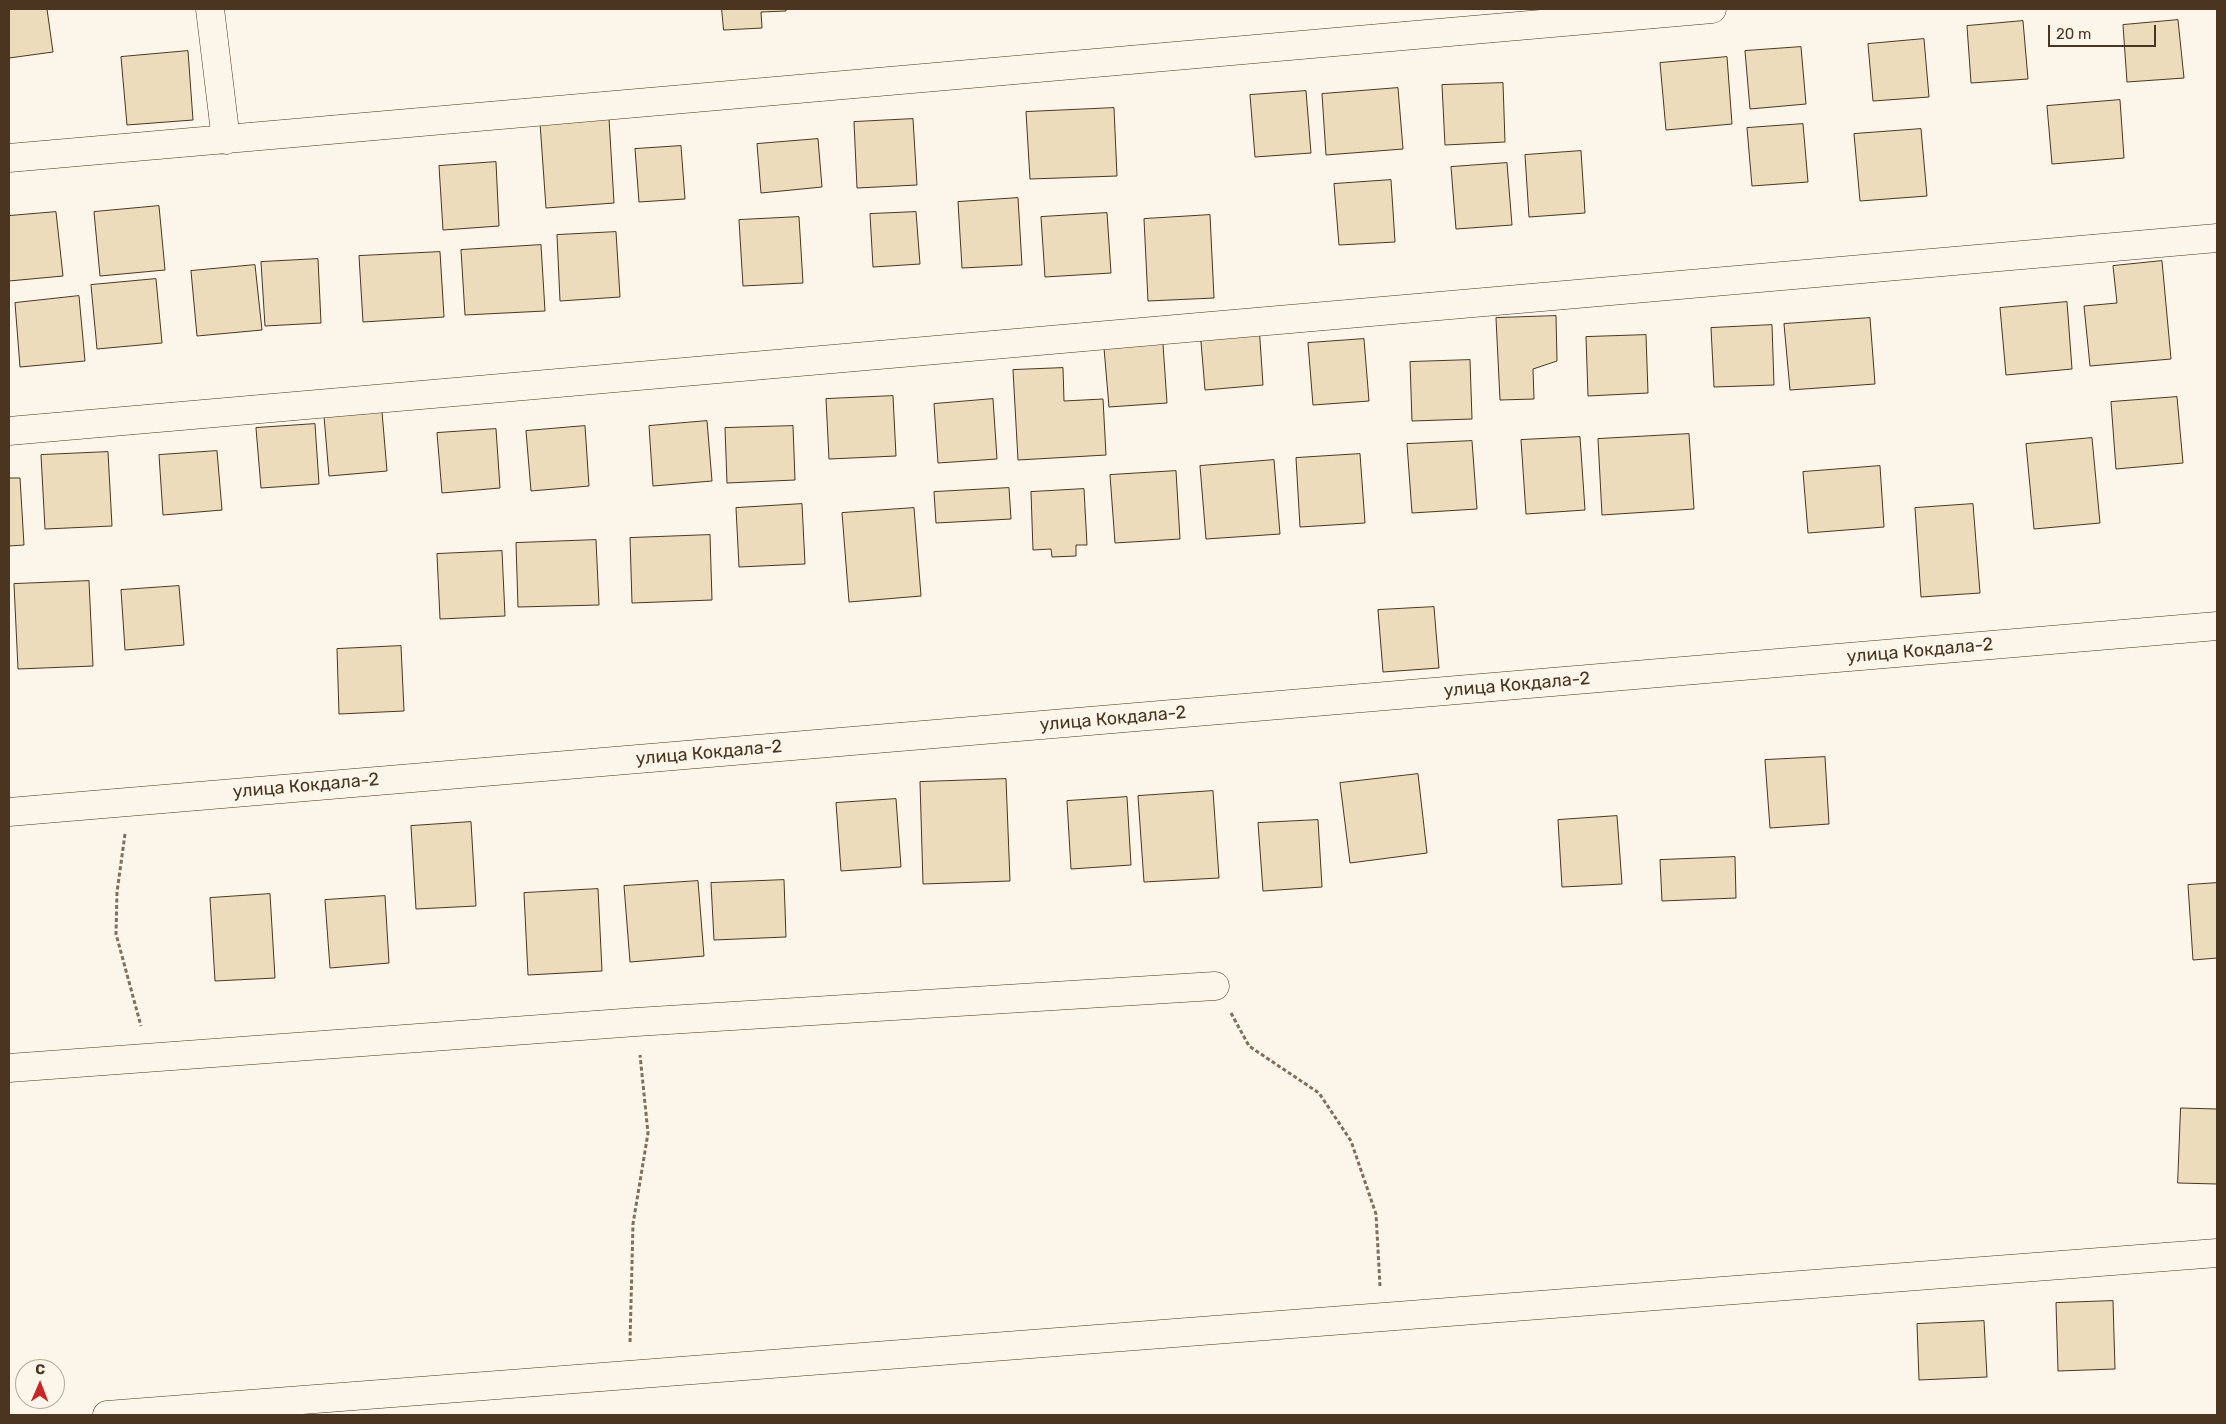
<!DOCTYPE html>
<meta charset="utf-8">
<style>
body{margin:0}
#map{position:relative;width:2226px;height:1424px;overflow:hidden;background:#fbf6e9;font-family:Rubik,sans-serif}
canvas{display:block}
.frame{position:absolute;inset:0;border:10px solid #4a3520;pointer-events:none}
.north{position:absolute;left:15px;top:1359px;width:50px;height:50px;box-sizing:border-box;background:#fbf6e9;border:1px solid #b4a999;border-radius:50%;rotate:1deg;font-size:14px;font-weight:700;line-height:20px;text-align:center;color:#4a3520}
.north::after{content:'';display:block;margin:auto;width:18px;height:22px;background:#c62828;clip-path:polygon(50% 0,100% 100%,50% 72%,0 100%)}
.scale{position:absolute;left:2048px;top:25px;width:108px;height:22px;box-sizing:border-box;border:2px solid #4a3520;border-top:0;padding-left:6px;font-size:15px;line-height:18px;white-space:nowrap;color:#4a3520;-webkit-text-stroke:4px #fbf6e9;paint-order:stroke}
</style>
<div id="map">
<canvas width="2226" height="1424"></canvas>
<div class="frame"></div>
<div class="north">С</div>
<div class="scale">20 m</div>
</div>
<script>
const c = document.querySelector('canvas').getContext('2d');
c.lineJoin = 'round';
function paint(path, color) {
  c.fillStyle = color;
  c.fill(path, 'evenodd');
}
function stroke(path, color, width, dash) {
  c.strokeStyle = color;
  c.lineWidth = width;
  c.lineCap = dash ? 'butt' : 'round';
  c.setLineDash(dash || []);
  c.stroke(path);
}
function label(font, color, halo, rows, align = 'center') {
  c.font = font + ' Rubik,sans-serif';
  c.lineWidth = 4;
  c.setLineDash([]);
  c.textBaseline = 'middle';
  c.strokeStyle = halo;
  c.fillStyle = color;
  for (const [text, x, y, turn = 0] of rows) {
    c.save();
    c.translate(x, y);
    c.rotate((+turn || 0) * Math.PI / 180);
    c.textAlign = isNaN(turn) ? turn : align;
    if (halo) c.strokeText(text, 0, 0);
    c.fillText(text, 0, 0);
    c.restore();
  }
}
const building = new Path2D(`
 M 9,9 L 47,9 L 53,52 L 9,58 Z
 M 722,9 L 786,9 L 786,11 L 761,12 L 762,28 L 724,30 Z
 M 2178,20 L 2184,78 L 2127,82 L 2123,25 Z
 M 2023,21 L 2028,79 L 1971,83 L 1967,26 Z
 M 1924,39 L 1929,97 L 1873,101 L 1868,44 Z
 M 1801,47 L 1806,104 L 1750,109 L 1745,51 Z
 M 188,51 L 193,120 L 127,125 L 121,57 Z
 M 1727,57 L 1732,124 L 1666,130 L 1660,63 Z
 M 1503,83 L 1505,142 L 1445,145 L 1442,85 Z
 M 1398,88 L 1403,149 L 1326,155 L 1322,94 Z
 M 1306,91 L 1311,153 L 1255,157 L 1250,95 Z
 M 2120,100 L 2124,158 L 2052,164 L 2047,106 Z
 M 1114,108 L 1117,176 L 1030,179 L 1026,112 Z
 M 609,118 L 614,203 L 546,208 L 540,123 Z
 M 913,119 L 917,185 L 857,188 L 854,122 Z
 M 1803,124 L 1808,182 L 1752,186 L 1747,128 Z
 M 1921,129 L 1927,196 L 1860,201 L 1854,134 Z
 M 818,139 L 822,187 L 761,193 L 757,144 Z
 M 681,146 L 685,199 L 639,202 L 635,149 Z
 M 1581,151 L 1585,213 L 1529,217 L 1525,155 Z
 M 496,162 L 499,226 L 443,230 L 439,166 Z
 M 1507,163 L 1512,225 L 1456,229 L 1451,167 Z
 M 1391,180 L 1395,242 L 1339,245 L 1334,184 Z
 M 1018,198 L 1022,265 L 962,268 L 958,202 Z
 M 159,206 L 165,270 L 100,276 L 94,212 Z
 M 56,212 L 63,276 L 9,281 L 9,216 Z
 M 916,212 L 920,264 L 873,267 L 870,214 Z
 M 1107,213 L 1111,273 L 1045,277 L 1041,217 Z
 M 1210,215 L 1214,298 L 1148,301 L 1144,219 Z
 M 799,217 L 803,283 L 743,286 L 739,220 Z
 M 616,232 L 620,297 L 560,301 L 557,235 Z
 M 541,245 L 545,311 L 465,315 L 461,250 Z
 M 440,252 L 444,317 L 363,322 L 359,256 Z
 M 318,259 L 321,323 L 265,326 L 261,262 Z
 M 2162,261 L 2171,359 L 2090,366 L 2084,306 L 2117,303 L 2113,266 Z
 M 255,265 L 262,330 L 197,336 L 191,271 Z
 M 156,279 L 162,343 L 97,349 L 91,285 Z
 M 79,296 L 85,361 L 20,367 L 15,303 Z
 M 2067,302 L 2072,369 L 2006,375 L 2000,308 Z
 M 1556,316 L 1557,361 L 1533,369 L 1534,399 L 1500,400 L 1496,318 Z
 M 1870,318 L 1875,384 L 1790,390 L 1784,324 Z
 M 1259,325 L 1263,385 L 1205,390 L 1200,330 Z
 M 1772,325 L 1774,385 L 1714,387 L 1711,328 Z
 M 1646,335 L 1648,393 L 1588,396 L 1586,337 Z
 M 1364,339 L 1369,401 L 1313,405 L 1308,343 Z
 M 1163,344 L 1167,403 L 1109,407 L 1104,348 Z
 M 1470,360 L 1472,419 L 1412,421 L 1410,362 Z
 M 1063,368 L 1064,401 L 1103,399 L 1106,455 L 1018,460 L 1013,370 Z
 M 893,396 L 896,456 L 829,459 L 826,399 Z
 M 2177,397 L 2183,463 L 2116,469 L 2111,402 Z
 M 993,399 L 997,459 L 938,463 L 934,404 Z
 M 382,412 L 387,471 L 329,476 L 324,416 Z
 M 707,421 L 712,481 L 653,486 L 649,426 Z
 M 315,424 L 319,484 L 261,488 L 256,428 Z
 M 585,426 L 589,486 L 531,491 L 526,431 Z
 M 793,426 L 795,480 L 727,483 L 725,428 Z
 M 496,429 L 500,488 L 442,493 L 437,433 Z
 M 1689,434 L 1694,509 L 1602,515 L 1598,439 Z
 M 1580,437 L 1585,510 L 1526,514 L 1521,440 Z
 M 2092,438 L 2100,523 L 2034,529 L 2026,444 Z
 M 1472,441 L 1477,509 L 1412,513 L 1407,444 Z
 M 217,451 L 222,510 L 163,515 L 159,455 Z
 M 108,452 L 112,526 L 45,529 L 41,455 Z
 M 1360,454 L 1365,523 L 1300,527 L 1296,458 Z
 M 1274,460 L 1280,534 L 1206,539 L 1200,466 Z
 M 1880,466 L 1884,527 L 1808,533 L 1803,472 Z
 M 1176,471 L 1180,539 L 1115,543 L 1110,475 Z
 M 9,478 L 20,478 L 24,545 L 9,546 Z
 M 1009,488 L 1011,519 L 936,523 L 934,492 Z
 M 1084,489 L 1087,545 L 1076,545 L 1076,556 L 1052,557 L 1051,549 L 1033,550 L 1031,492 Z
 M 802,504 L 805,564 L 739,567 L 736,508 Z
 M 1973,504 L 1980,593 L 1921,597 L 1915,508 Z
 M 914,508 L 921,596 L 849,602 L 842,513 Z
 M 710,535 L 712,600 L 632,603 L 630,538 Z
 M 596,540 L 599,605 L 518,607 L 516,543 Z
 M 502,551 L 505,616 L 440,619 L 437,554 Z
 M 89,581 L 93,666 L 18,669 L 14,584 Z
 M 179,586 L 184,645 L 125,650 L 121,590 Z
 M 1434,607 L 1439,668 L 1383,672 L 1378,610 Z
 M 401,646 L 404,711 L 339,714 L 337,649 Z
 M 1825,757 L 1829,824 L 1770,828 L 1765,760 Z
 M 1418,774 L 1427,853 L 1350,863 L 1340,783 Z
 M 1006,779 L 1010,881 L 923,884 L 920,782 Z
 M 1213,791 L 1219,878 L 1144,882 L 1138,796 Z
 M 1127,797 L 1131,865 L 1071,869 L 1067,801 Z
 M 896,799 L 901,867 L 841,871 L 836,803 Z
 M 1617,816 L 1622,884 L 1562,887 L 1558,820 Z
 M 1318,820 L 1322,887 L 1263,891 L 1258,823 Z
 M 471,822 L 476,906 L 416,909 L 411,826 Z
 M 1735,857 L 1736,898 L 1662,901 L 1660,860 Z
 M 784,880 L 786,937 L 714,940 L 711,883 Z
 M 698,881 L 704,956 L 630,962 L 624,886 Z
 M 2217,883 L 2217,958 L 2193,960 L 2188,885 Z
 M 598,889 L 602,971 L 528,975 L 524,893 Z
 M 270,894 L 275,978 L 215,981 L 210,898 Z
 M 385,896 L 389,963 L 330,968 L 325,900 Z
 M 2181,1108 L 2217,1109 L 2217,1184 L 2178,1183 Z
 M 2113,1301 L 2115,1369 L 2058,1371 L 2056,1303 Z
 M 1984,1321 L 1987,1377 L 1919,1380 L 1917,1324 Z`);
const path = new Path2D(`
 M 125,834 L 117,892 L 116,934 L 141,1026
 M 1231,1013 L 1249,1046 L 1319,1093 L 1351,1141 L 1376,1214 L 1380,1286
 M 630,1342 L 633,1224 L 648,1133 L 640,1055`);
const minor = new Path2D(`
 M 210,9 L 226,140
 M 9,158 L 1712,9
 M 9,431 L 2217,238
 M 9,812 L 2217,626
 M 9,1068 L 636,1022 L 1215,986
 M 107,1415 L 2217,1253`);
const streetNames = [
 ["улица Кокдала-2",1920,651,-5],
 ["улица Кокдала-2",1517,685,-5],
 ["улица Кокдала-2",1113,719,-5],
 ["улица Кокдала-2",709,753,-5],
 ["улица Кокдала-2",306,786,-5]
];
paint(building, '#ecdcbc');
stroke(building, '#4a3520', 1);
stroke(minor, '#4a3520', 29);
stroke(path, '#7f6f5c', 3, [4, 2.5]);
stroke(minor, '#fbf6e9', 28);
label('18px', '#4a3520', '#fbf6e9', streetNames);
</script>
